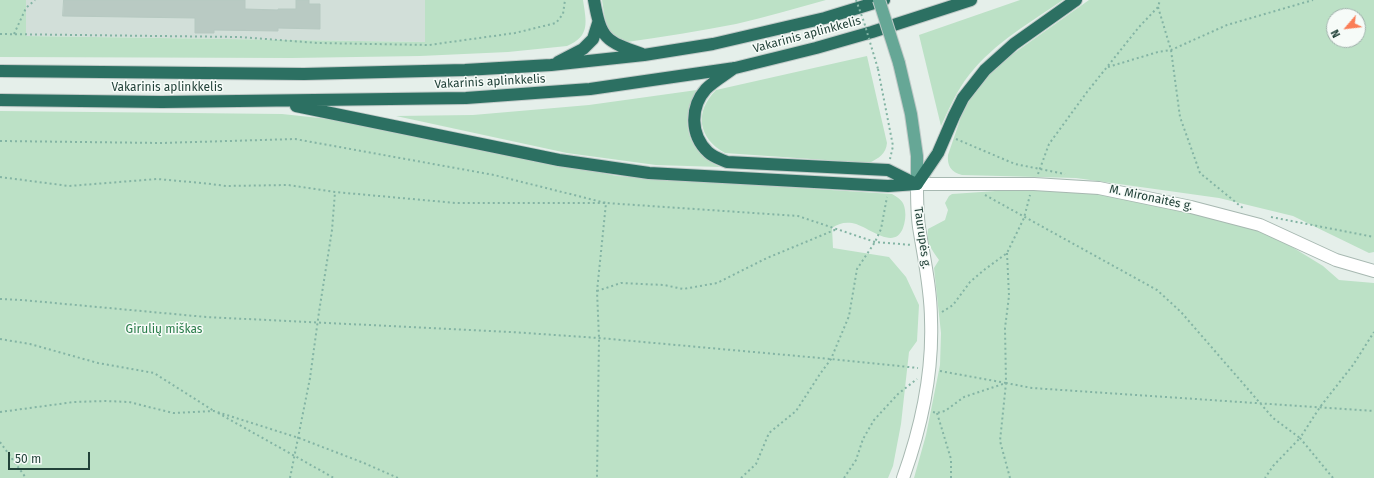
<!DOCTYPE html>
<meta charset="utf-8">
<style>
body{margin:0}
#map{position:relative;width:1374px;height:478px;overflow:hidden;background:#e5efea;font-family:"Fira Sans",sans-serif}
canvas{display:block}
.north{position:absolute;left:1326px;top:8px;width:40px;height:40px;box-sizing:border-box;background:#f6fbf8;border:1px solid #a1b1ac;border-radius:50%;rotate:242deg;font-size:11px;font-weight:700;line-height:16px;text-align:center;color:#224239}
.north::after{content:'';display:block;margin:auto;width:14px;height:18px;background:#fa7e57;clip-path:polygon(50% 0,100% 100%,50% 72%,0 100%)}
.scale{position:absolute;left:8px;top:452px;width:82px;height:18px;box-sizing:border-box;border:2px solid #224239;border-top:0;padding-left:5px;font-size:12px;line-height:14px;white-space:nowrap;color:#224239;-webkit-text-stroke:3px #f6fbf8;paint-order:stroke}
</style>
<div id="map">
<canvas width="1374" height="478"></canvas>
<div class="north">N</div>
<div class="scale">50 m</div>
</div>
<script>
const c = document.querySelector('canvas').getContext('2d');
c.lineJoin = 'round';
function paint(path, color) {
  c.fillStyle = color;
  c.fill(path, 'evenodd');
}
function stroke(path, color, width, dash) {
  c.strokeStyle = color;
  c.lineWidth = width;
  c.lineCap = dash ? 'butt' : 'round';
  c.setLineDash(dash || []);
  c.stroke(path);
}
function label(font, color, halo, rows, align = 'center') {
  c.font = font + ' "Fira Sans",sans-serif';
  c.lineWidth = 3;
  c.setLineDash([]);
  c.textBaseline = 'middle';
  c.strokeStyle = halo;
  c.fillStyle = color;
  for (const [text, x, y, turn = 0] of rows) {
    c.save();
    c.translate(x, y);
    c.rotate((+turn || 0) * Math.PI / 180);
    c.textAlign = isNaN(turn) ? turn : align;
    if (halo) c.strokeText(text, 0, 0);
    c.fillText(text, 0, 0);
    c.restore();
  }
}
const built = new Path2D(`
 M 26,0 L 425,0 L 425,42 L 26,36 Z`);
const green = new Path2D(`
 M 0,0 L 26,0 L 26,36 L 425,42 L 425,0 L 583,0 C 586,21 591,36 567,46 L 508,52 L 420,56 L 292,58 L 0,57 Z
 M 602,0 L 826,0 C 796,8 766,17 736,24 C 700,31 663,37 627,42 C 605,37 605,18 602,0 Z
 M 1020,0 L 1063,0 C 1031,22 994,43 969,75 C 957,90 949,109 941,126 L 919,35 Z
 M 1089,0 L 1374,0 L 1374,252 L 1369,253 L 1293,216 L 1219,198 L 1076,178 L 962,175 C 951,172 947,166 948,155 L 961,117 L 973,93 L 987,76 L 1003,61 ZM 1334,16 L 1358,16 L 1358,40 L 1334,40 Z
 M 867,56 L 887,143 C 886,154 879,158 869,163 L 725,153 C 698,138 694,112 716,90 Z
 M 697,90 C 678,121 688,152 720,167 L 656,165 L 567,153 L 396,116 L 473,115 L 589,105 Z
 M 0,111 L 282,114 L 329,119 L 379,127 L 617,176 L 892,194 C 899,198 904,201 905,210 C 906,216 905,222 903,228 C 894,252 867,225 852,223 C 843,222 838,224 832,228 L 833,248 L 889,257 L 906,277 L 919,305 L 917,341 L 909,352 L 901,424 L 893,466 L 888,478 L 0,478 Z
 M 1040,188 L 1082,191 L 1115,196 L 1228,222 L 1265,233 L 1284,242 L 1323,266 L 1339,280 L 1374,283 L 1374,478 L 914,478 L 926,435 L 940,365 L 941,333 L 934,268 L 939,260 C 931,249 926,242 928,229 L 945,220 L 948,210 L 945,203 L 949,196 L 952,194 Z`);
const building = new Path2D(`
 M 64,0 L 245,0 L 245,9 L 278,10 L 278,9 L 296,9 L 296,0 L 309,0 L 309,4 L 320,4 L 320,29 L 278,28 L 278,31 L 214,30 L 214,33 L 195,33 L 195,18 L 63,16 Z`);
const path = new Path2D(`
 M 1158,7 L 1171,50 L 1180,117 L 1200,173 L 1244,209
 M 0,34 L 239,37 L 318,43 L 429,45 L 515,33 L 556,23 L 563,14 L 565,0
 M 14,34 L 26,8 L 35,0
 M 1108,67 L 1158,52 L 1171,50 L 1227,25 L 1313,0
 M 878,69 L 893,146 L 890,159
 M 956,139 L 1015,164 L 1065,174
 M 0,141 L 161,143 L 295,139 L 494,175 L 606,203 L 597,291 L 599,338 L 597,478
 M 1038,174 L 1049,144 L 1087,92 L 1139,27 L 1158,7 L 1160,0
 M 0,177 L 69,186 L 157,179 L 202,183 L 226,186 L 288,185 L 335,192 L 456,203 L 606,203 L 798,216 L 875,242 L 912,245
 M 985,195 L 1157,290 L 1181,312 L 1273,418 L 1300,438 L 1273,466 L 1265,478
 M 1271,217 L 1374,237
 M 1007,253 L 1009,296 L 1005,328 L 1006,383 L 1000,441 L 1010,478
 M 597,291 L 621,283 L 664,285 L 683,289 L 717,283 L 767,258 L 837,229
 M 0,299 L 22,300 L 206,317 L 511,332 L 599,338 L 831,359 L 918,368
 M 942,312 L 953,305 L 970,282 L 984,270 L 1007,253 L 1024,218 L 1030,195
 M 0,339 L 30,344 L 98,363 L 154,373 L 214,411
 M 940,371 L 1006,383
 M 0,412 L 74,402 L 106,401 L 129,402 L 173,413 L 214,411 L 299,438 L 364,463 L 398,478
 M 933,412 L 937,413 L 945,411 L 964,397 L 1006,383 L 1032,388 L 1374,411
 M 218,413 L 334,478
 M 937,413 L 951,459 L 951,478
 M 0,442 L 26,478
 M 290,478 L 310,378 L 319,312 L 332,230 L 335,192
 M 741,478 L 756,464 L 769,433 L 796,411 L 820,374 L 831,359 L 849,316 L 857,269 L 875,242 L 881,229 L 887,197
 M 844,478 L 856,460 L 863,439 L 874,420 L 898,394 L 917,379
 M 1333,478 L 1300,438 L 1320,407 L 1353,365 L 1374,332`);
const minor = new Path2D(`
 M 903,478 C 921,428 933,373 931,320 C 931,289 924,258 919,227 C 917,213 917,198 917,184 L 1034,184 L 1099,188 L 1191,207 L 1260,225 L 1336,260 L 1374,271`);
const major = new Path2D(`
 M 899,63 L 911,114 L 917,156 L 917,184`);
const highway = new Path2D(`
 M 594,0 C 601,39 605,41 642,54
 M 558,62 L 583,49 L 593,39 L 598,23
 M 734,68 C 725,75 714,81 706,89 C 690,107 690,135 708,152 C 713,157 720,159 727,162 L 888,170 L 916,184
 M 0,71 L 304,74 L 465,70 L 551,65 L 644,55 L 713,44 L 825,18 L 884,0
 M 0,100 L 162,102 L 466,98 L 590,89 L 735,68 L 816,48 L 872,32 L 971,0
 M 296,106 L 559,160 L 649,173 L 888,186 L 917,184
 M 917,184 L 938,153 L 954,116 L 963,98 L 985,70 L 1014,44 L 1076,0`);
const pathBridge = new Path2D(`
 M 856,0 L 864,22 L 878,69`);
const majorBridge = new Path2D(`
 M 879,0 L 899,63`);
const streetNames = [
 ["Vakarinis aplinkkelis",807,35,-15],
 ["Vakarinis aplinkkelis",490,82,-3],
 ["Vakarinis aplinkkelis",167,88],
 ["M. Mironaitės g.",1151,198,12],
 ["Taurupės g.",922,238,82]
];
const parkNames = [
 ["Girulių miškas",164,330]
];
paint(built, '#d2dfd9');
paint(green, '#bce1c6');
paint(building, '#b9cac3');
stroke(building, '#b6c9c1', 1);
stroke(minor, '#a7b8b1', 14);
stroke(major, '#c1cac8', 14);
stroke(highway, '#c1cac8', 14);
stroke(path, '#83b4a4', 2, [2, 3]);
stroke(minor, '#fff', 12);
stroke(major, '#66a796', 12);
stroke(highway, '#2c7062', 12);
stroke(majorBridge, '#c1cac8', 14, []);
stroke(pathBridge, '#83b4a4', 2, [2, 3]);
stroke(majorBridge, '#66a796', 12);
label('12px', '#224239', '#f6fbf8', streetNames);
label('12px', '#297c49', '#f6fbf8', parkNames);
</script>
